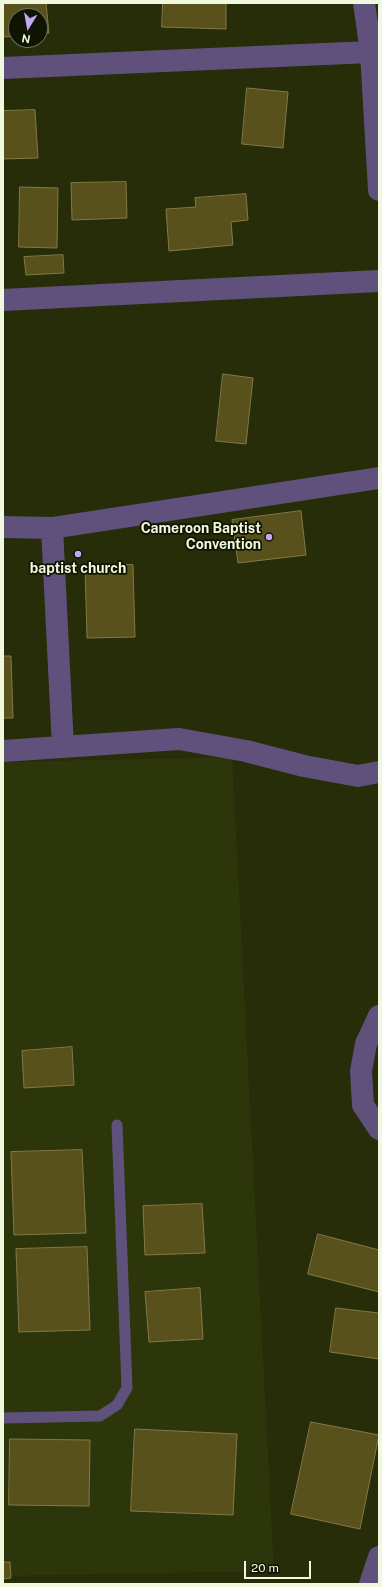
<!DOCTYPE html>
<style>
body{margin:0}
#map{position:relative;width:382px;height:1587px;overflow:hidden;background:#262d08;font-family:"Public Sans",sans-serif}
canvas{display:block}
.frame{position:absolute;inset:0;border:4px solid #f0f8dd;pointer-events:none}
.north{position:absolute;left:8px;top:8px;width:40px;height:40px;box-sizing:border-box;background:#101403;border:1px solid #6a6f5a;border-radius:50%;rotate:191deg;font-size:11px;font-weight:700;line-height:16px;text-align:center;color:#f0f8dd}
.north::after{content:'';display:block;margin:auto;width:14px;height:18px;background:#c2a8f2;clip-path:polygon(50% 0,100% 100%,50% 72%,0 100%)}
.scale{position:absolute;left:244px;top:1561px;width:67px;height:18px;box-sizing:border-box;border:2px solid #f0f8dd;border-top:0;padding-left:5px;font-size:12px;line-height:14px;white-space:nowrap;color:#f0f8dd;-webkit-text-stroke:3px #101403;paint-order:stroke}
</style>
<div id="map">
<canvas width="382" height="1587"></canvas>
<div class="frame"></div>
<div class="north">N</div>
<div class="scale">20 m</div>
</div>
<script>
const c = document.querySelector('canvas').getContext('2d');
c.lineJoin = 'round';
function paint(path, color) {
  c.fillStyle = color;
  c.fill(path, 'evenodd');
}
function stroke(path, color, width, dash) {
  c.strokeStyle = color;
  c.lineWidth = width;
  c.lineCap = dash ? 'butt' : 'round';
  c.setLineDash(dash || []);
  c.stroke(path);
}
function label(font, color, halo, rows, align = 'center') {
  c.font = font + ' "Public Sans",sans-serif';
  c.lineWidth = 3.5;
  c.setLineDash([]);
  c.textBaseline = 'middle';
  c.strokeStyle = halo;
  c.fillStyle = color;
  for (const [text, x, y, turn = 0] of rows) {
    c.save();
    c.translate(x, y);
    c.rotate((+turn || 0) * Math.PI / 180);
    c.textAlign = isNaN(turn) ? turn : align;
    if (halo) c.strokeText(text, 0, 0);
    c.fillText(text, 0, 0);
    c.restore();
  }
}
const built = new Path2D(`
 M 232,757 L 274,1571 L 3,1576 L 3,762 Z`);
const building = new Path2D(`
 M 16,3 L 46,3 L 49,33 L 40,34 L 40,16 L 16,16 L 16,36 L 3,37 L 3,4 Z
 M 163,3 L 226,3 L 226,29 L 162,27 Z
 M 247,88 L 288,92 L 283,148 L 242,144 Z
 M 35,110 L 38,158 L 3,159 L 3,111 Z
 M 126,182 L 127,218 L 72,220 L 71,183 Z
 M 20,187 L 58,188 L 57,248 L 19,247 Z
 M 246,194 L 248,220 L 231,222 L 233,245 L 169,251 L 166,209 L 196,207 L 195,198 Z
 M 63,255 L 64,273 L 26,275 L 24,257 Z
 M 223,374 L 253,378 L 246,444 L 216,441 Z
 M 301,511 L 306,555 L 238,563 L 232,520 Z
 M 133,565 L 135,637 L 87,638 L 85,566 Z
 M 3,656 L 11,656 L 13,718 L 3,718 Z
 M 72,1047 L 74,1085 L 24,1088 L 22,1051 Z
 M 82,1150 L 86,1233 L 14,1235 L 11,1152 Z
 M 202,1204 L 205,1253 L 145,1255 L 143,1206 Z
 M 318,1234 L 379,1250 L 379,1292 L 308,1274 Z
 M 87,1247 L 90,1330 L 19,1332 L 16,1249 Z
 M 200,1288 L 203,1339 L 149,1342 L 145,1292 Z
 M 336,1308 L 379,1313 L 379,1359 L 330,1352 Z
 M 311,1422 L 379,1435 L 360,1529 L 291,1514 Z
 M 135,1429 L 237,1434 L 233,1515 L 131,1511 Z
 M 10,1439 L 90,1440 L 89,1506 L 9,1505 Z
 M 3,1562 L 10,1562 L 11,1578 L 3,1579 Z`);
const service = new Path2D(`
 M 3,1418 L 100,1416 L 117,1405 L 127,1388 L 117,1125`);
const minor = new Path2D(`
 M 364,3 L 371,52 L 379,190
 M 3,68 L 371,52
 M 3,300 L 379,281
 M 3,527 L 52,528 L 379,478
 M 52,528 L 63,747
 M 3,751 L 179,739 L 246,751 L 304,766 L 358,776 L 379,772
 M 379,1016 L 366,1044 L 361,1071 L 363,1105 L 379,1129
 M 370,1584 L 379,1557`);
const markers = [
 [269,537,4,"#c2a8f2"],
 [78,554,4,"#c2a8f2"]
];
const poiNames = [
 ["Cameroon Baptist",261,529],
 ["Convention",261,545],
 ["baptist church",78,569,"center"]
];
paint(built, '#2d360a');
paint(building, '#59511c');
stroke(building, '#827a46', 1);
stroke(service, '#60517c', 11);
stroke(minor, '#60517c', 22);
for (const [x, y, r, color] of markers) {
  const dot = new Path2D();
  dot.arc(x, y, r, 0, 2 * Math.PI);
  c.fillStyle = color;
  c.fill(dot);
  stroke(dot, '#101403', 1.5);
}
label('bold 14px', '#f0f8dd', '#101403', poiNames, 'right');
</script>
